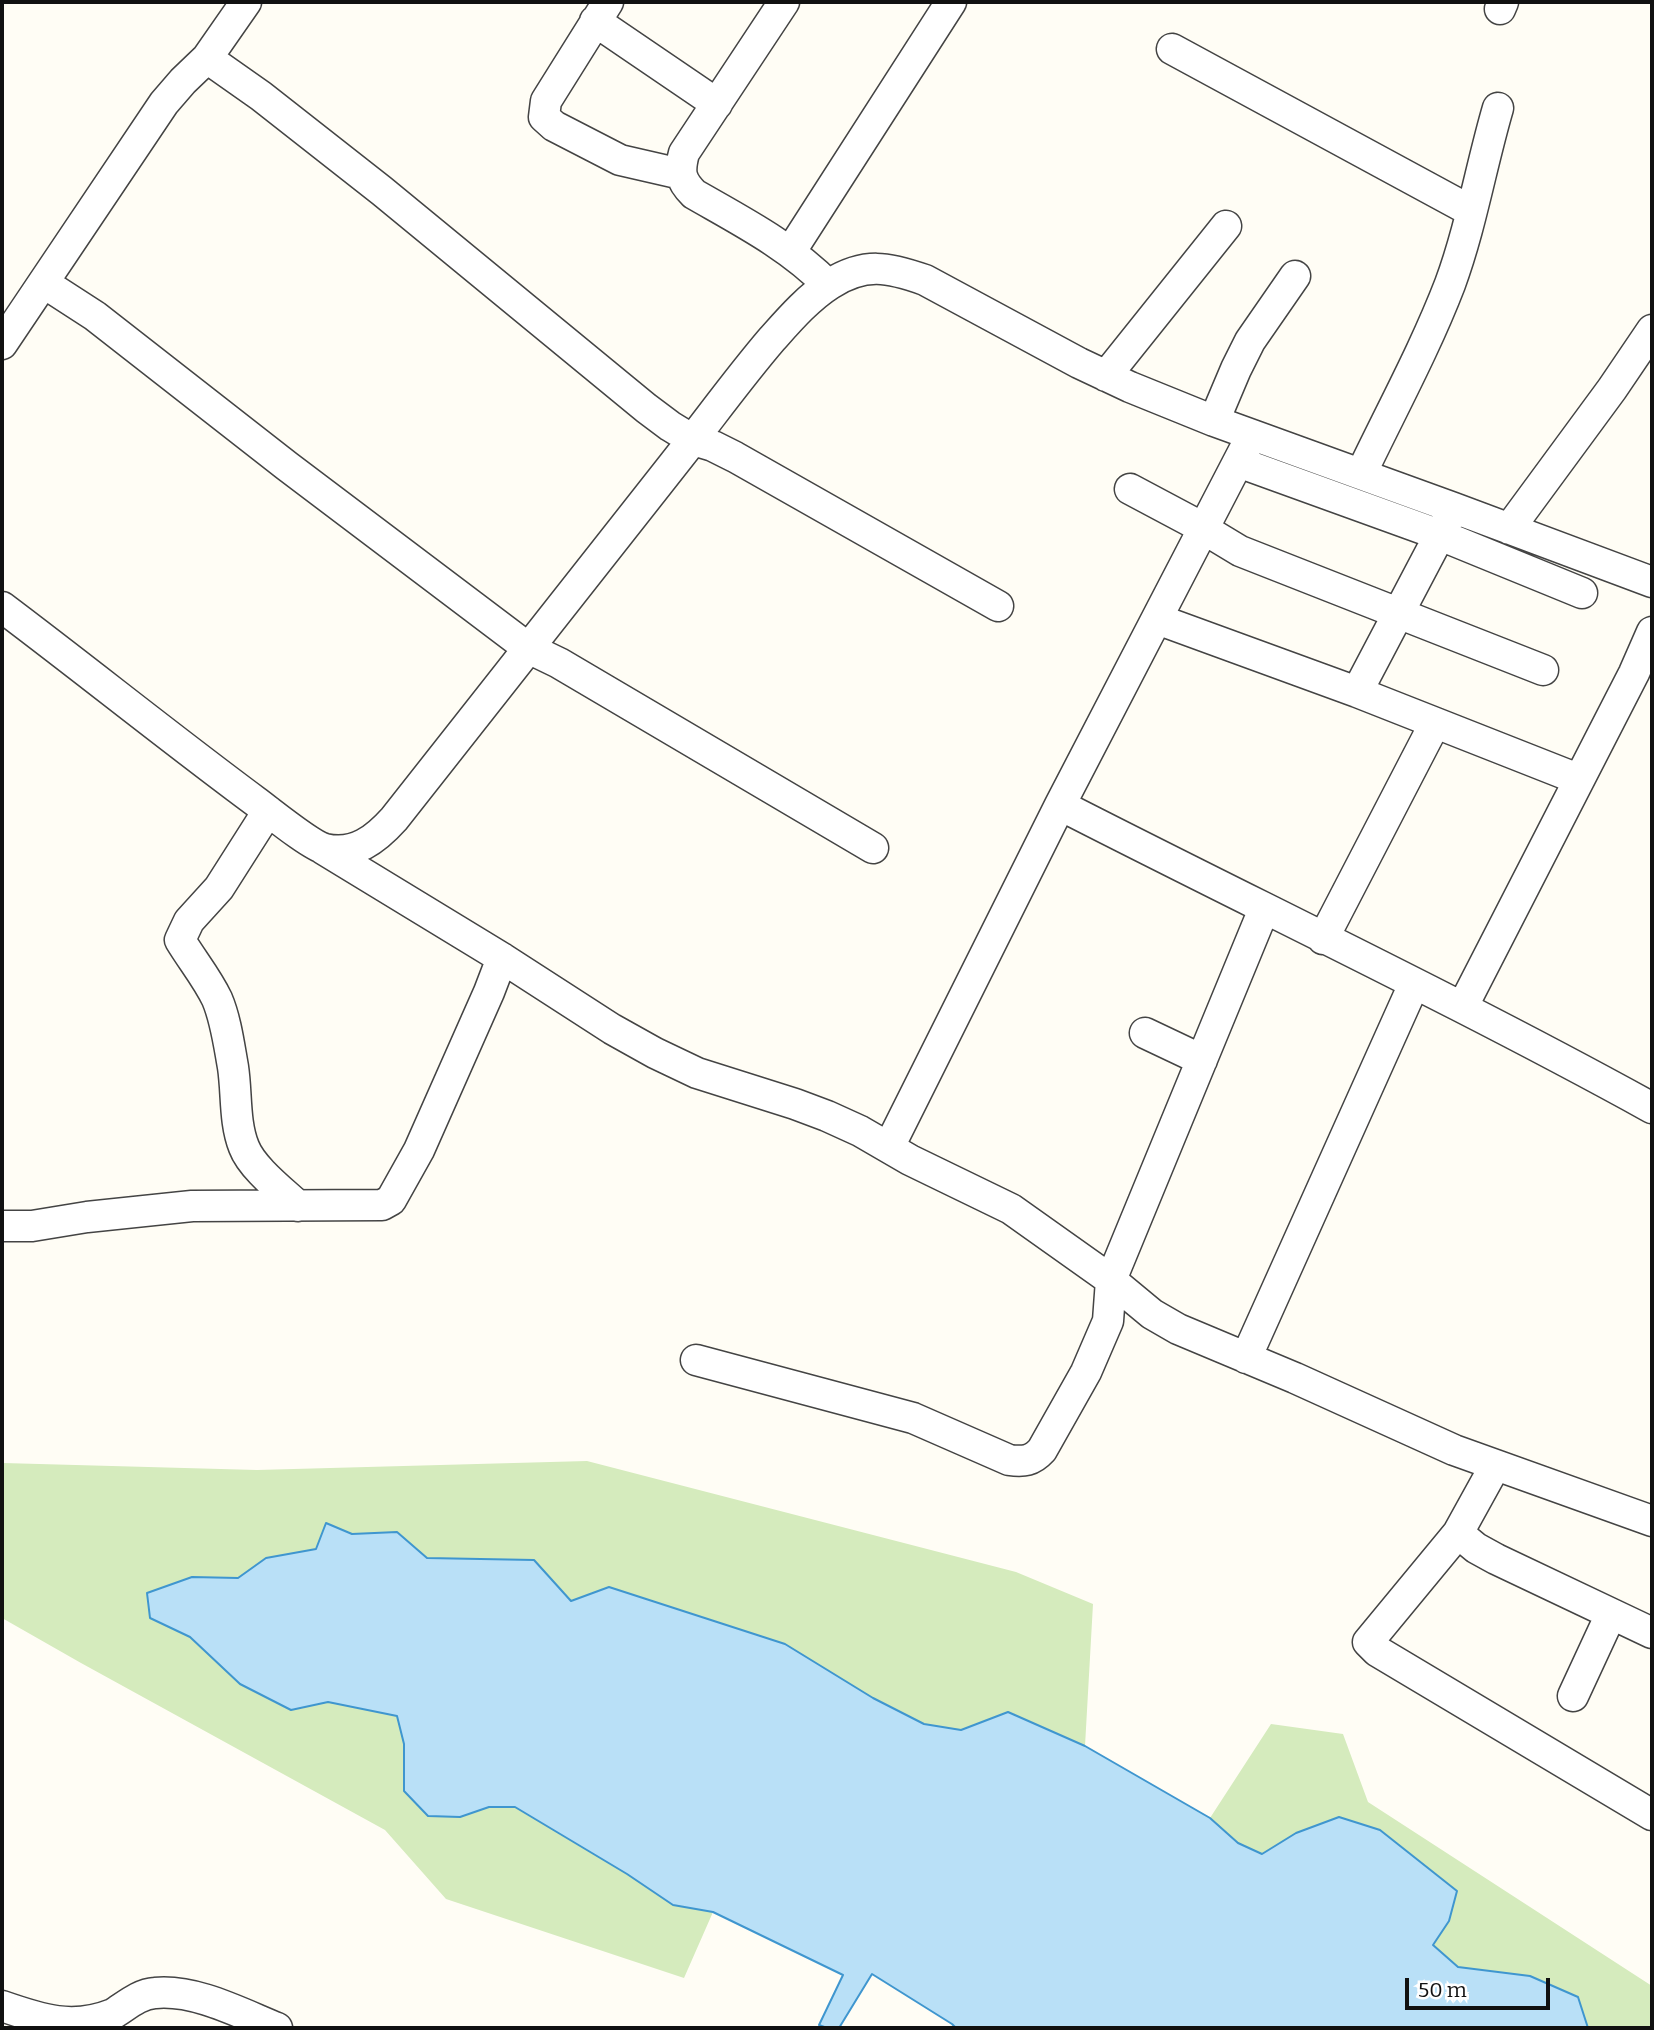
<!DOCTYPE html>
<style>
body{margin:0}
#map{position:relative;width:1654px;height:2030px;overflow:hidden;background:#fffdf5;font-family:Bitter,serif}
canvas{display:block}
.frame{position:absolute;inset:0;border:4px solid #111;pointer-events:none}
.scale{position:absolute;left:1405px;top:1978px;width:145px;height:32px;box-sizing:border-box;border:4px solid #111;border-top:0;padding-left:9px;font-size:21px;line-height:24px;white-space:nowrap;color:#111;-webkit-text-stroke:5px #fff;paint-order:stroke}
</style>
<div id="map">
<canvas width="1654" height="2030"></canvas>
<div class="frame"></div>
<div class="scale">50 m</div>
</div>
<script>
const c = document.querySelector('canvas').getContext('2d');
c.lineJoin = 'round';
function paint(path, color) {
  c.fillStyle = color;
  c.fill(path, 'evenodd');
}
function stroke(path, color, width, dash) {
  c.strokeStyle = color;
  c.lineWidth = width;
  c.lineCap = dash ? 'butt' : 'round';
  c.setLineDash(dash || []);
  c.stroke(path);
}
const green = new Path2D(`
 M 587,1461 L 1016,1572 L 1093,1604 L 1085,1746 L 1008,1712 L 961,1730 L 924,1724 L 873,1698 L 785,1644 L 571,1601 L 534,1560 L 427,1558 L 397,1532 L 352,1534 L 326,1523 L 316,1549 L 266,1558 L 238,1578 L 192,1577 L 150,1618 L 190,1637 L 240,1684 L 291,1710 L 328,1702 L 397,1716 L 404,1744 L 404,1791 L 460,1817 L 489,1807 L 515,1807 L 627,1874 L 673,1905 L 713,1912 L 684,1978 L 446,1899 L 385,1830 L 81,1663 L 2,1618 L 3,1463 L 257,1470 Z
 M 1271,1724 L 1343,1734 L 1368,1802 L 1652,1986 L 1652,2028 L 1588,2028 L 1578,1997 L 1530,1976 L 1458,1967 L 1432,1945 L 1449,1921 L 1296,1833 L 1262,1855 L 1238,1843 L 1210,1818 Z`);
const water = new Path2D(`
 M 326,1523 L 352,1534 L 397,1532 L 427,1558 L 534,1560 L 571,1601 L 609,1587 L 785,1644 L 873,1698 L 924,1724 L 961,1730 L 1008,1712 L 1085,1746 L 1210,1818 L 1238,1843 L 1262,1854 L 1296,1833 L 1339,1817 L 1380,1830 L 1457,1891 L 1449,1921 L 1433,1945 L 1458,1967 L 1530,1976 L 1578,1997 L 1588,2028 L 956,2028 L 952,2024 L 872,1974 L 839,2028 L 827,2028 L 819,2025 L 843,1975 L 713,1912 L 673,1905 L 627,1874 L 515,1807 L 489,1807 L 460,1817 L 428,1816 L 404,1791 L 404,1744 L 397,1716 L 328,1702 L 291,1710 L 240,1684 L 190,1637 L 150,1618 L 147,1593 L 192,1577 L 238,1578 L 266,1558 L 316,1549 Z`);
const minor = new Path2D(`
 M 608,2 L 546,101 L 544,117 L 554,126 L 620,160 L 681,174
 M 784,2 L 684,153 C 679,172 680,180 694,194 C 741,221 790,246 828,285
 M 1500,9 L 1503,2
 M 595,21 L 717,104
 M 1172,49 L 1471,211
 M 207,58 L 246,2
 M 791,251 L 951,2
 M 44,283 L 95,316 L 287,466 L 528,648 L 559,663 L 873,848
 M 2,344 L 164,103 L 183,81 L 207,58 L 261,96 L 382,191 L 646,408 L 670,426 L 693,440 L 713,446 L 735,457 L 998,606
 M 1106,376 L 1226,226
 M 1214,421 L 1236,369 L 1250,341 L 1295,276
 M 1238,462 L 1440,535 L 1582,593
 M 1361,474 C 1391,411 1425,349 1450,284 C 1471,227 1481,166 1498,108
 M 1130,489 L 1192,522 L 1240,551 L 1543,670
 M 1509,529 L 1612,389 L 1652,330
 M 2,607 C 87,671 170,738 255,801 C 270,812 310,845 325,849 C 355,856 376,839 394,819 C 491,695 589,571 687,447 C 715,411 742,374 772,339 C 789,320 808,298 830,284 C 865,262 888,267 925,280 L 1079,363 L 1130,387 L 1214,421 L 1454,508 L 1652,582
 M 1157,619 L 1357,692 L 1578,779
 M 1357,692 L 1448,519
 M 1060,805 C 1257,906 1458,1001 1652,1108
 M 268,811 L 219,888 L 189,921 L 180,940 C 192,960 207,978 217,999 C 226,1020 229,1045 233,1067 C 237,1093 234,1122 244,1147 C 252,1168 282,1191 298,1206
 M 323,849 L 502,958 L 612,1029 L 655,1053 L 697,1073 L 795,1104 L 827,1116 L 860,1131 L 910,1160 L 1011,1209 L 1111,1280 L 1152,1314 L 1178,1329 L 1295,1378 L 1454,1450 L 1652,1521
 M 1323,939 L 1435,723
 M 1463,1006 L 1634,673 L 1652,632
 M 1145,1033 L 1202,1060
 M 889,1147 L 1060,805 L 1252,435
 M 2,1226 L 32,1226 L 87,1217 L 192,1206 L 382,1205 L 391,1200 L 419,1150 L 489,992 L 502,958
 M 1246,1358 L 1414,984
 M 696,1360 L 913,1418 L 1009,1460 C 1024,1462 1032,1461 1042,1450 L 1086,1372 L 1108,1321 L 1111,1280 L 1264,909
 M 1495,1466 L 1458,1533 L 1368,1642 L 1377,1651 L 1652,1815
 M 1458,1533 L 1476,1548 L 1496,1559 L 1652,1633
 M 1573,1696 L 1611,1614
 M 2,2006 C 42,2020 73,2030 113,2014 C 126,2006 139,1994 155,1993 C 195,1989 240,2013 277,2028`);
paint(green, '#d5ebbd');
paint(water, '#b9e0f7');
stroke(water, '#3f96cf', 2);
stroke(minor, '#444', 33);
stroke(minor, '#fff', 30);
</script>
